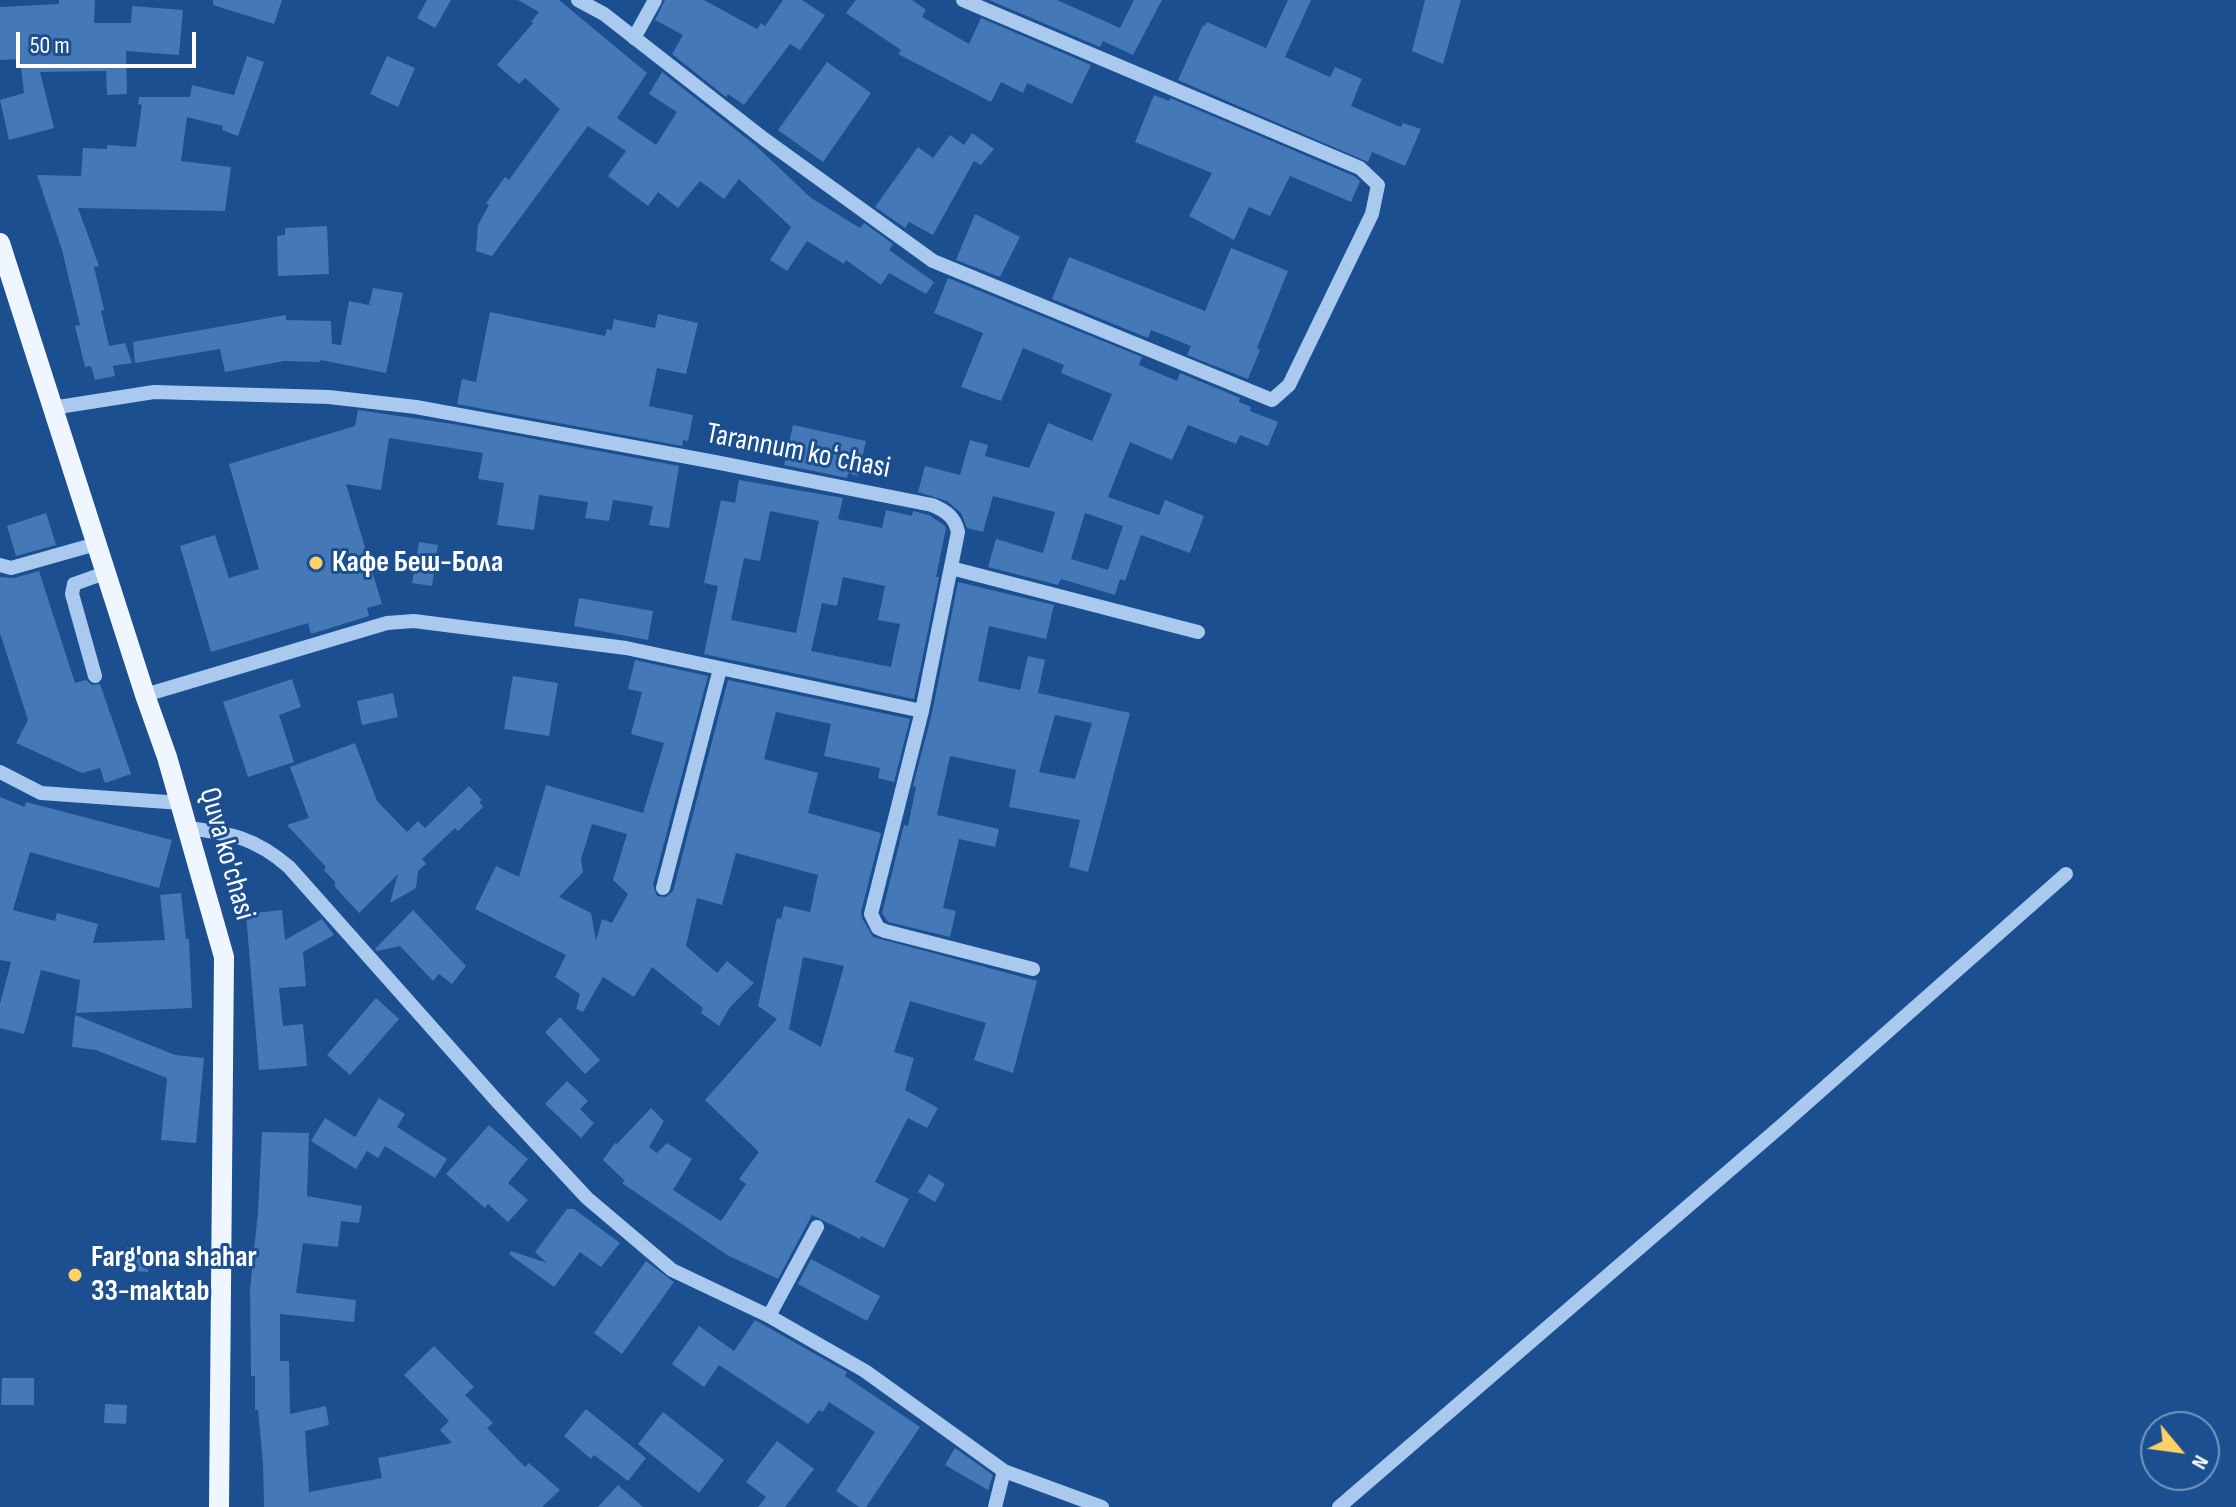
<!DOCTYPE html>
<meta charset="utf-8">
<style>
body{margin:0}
#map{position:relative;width:2236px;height:1507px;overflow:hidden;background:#1b4f8f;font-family:"Sofia Sans Condensed",sans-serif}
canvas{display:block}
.north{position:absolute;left:2140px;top:1411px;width:80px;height:80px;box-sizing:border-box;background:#1b4f8f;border:2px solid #7695bc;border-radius:50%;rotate:119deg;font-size:22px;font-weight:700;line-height:32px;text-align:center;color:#fff}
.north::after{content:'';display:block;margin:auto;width:28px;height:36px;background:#ffd166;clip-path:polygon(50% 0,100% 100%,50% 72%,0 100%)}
.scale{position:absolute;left:16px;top:32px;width:180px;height:36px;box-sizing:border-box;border:4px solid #fff;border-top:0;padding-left:10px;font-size:24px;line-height:28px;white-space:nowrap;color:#fff;-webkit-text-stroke:6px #1b4f8f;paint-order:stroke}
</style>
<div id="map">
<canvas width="2236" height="1507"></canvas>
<div class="north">N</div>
<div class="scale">50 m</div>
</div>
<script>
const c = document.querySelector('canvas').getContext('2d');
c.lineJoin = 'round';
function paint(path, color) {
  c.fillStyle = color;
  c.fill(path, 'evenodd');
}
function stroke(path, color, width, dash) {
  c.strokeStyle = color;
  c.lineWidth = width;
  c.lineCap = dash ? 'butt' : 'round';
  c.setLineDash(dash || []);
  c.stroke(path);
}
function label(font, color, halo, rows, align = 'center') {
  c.font = font + ' "Sofia Sans Condensed",sans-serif';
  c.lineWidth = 6;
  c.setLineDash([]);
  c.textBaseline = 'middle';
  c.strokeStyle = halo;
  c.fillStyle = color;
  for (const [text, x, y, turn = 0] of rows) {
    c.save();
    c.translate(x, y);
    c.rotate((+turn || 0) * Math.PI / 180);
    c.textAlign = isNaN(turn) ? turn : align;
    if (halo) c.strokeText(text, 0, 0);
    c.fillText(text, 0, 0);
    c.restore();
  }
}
const building = new Path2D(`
 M 59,0 L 95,0 L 94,23 L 131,23 L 132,6 L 183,10 L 179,55 L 126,51 L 127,94 L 107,95 L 106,71 L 40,72 L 54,128 L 9,140 L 0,100 L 24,93 L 20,59 L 0,60 L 0,7 L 59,4 Z
 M 213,0 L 282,0 L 274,24 L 213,5 Z
 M 427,0 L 451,0 L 435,28 L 417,18 Z
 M 518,0 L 559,0 L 647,73 L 617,118 L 656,145 L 677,112 L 649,94 L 662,72 L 755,145 L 811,198 L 860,228 L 864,223 L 893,244 L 889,250 L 934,282 L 926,294 L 889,273 L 881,285 L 846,260 L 844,264 L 807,241 L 787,271 L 770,260 L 791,227 L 739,179 L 724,199 L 700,181 L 678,208 L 658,192 L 648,206 L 608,176 L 626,151 L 588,126 L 492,256 L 476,251 L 478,225 L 489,205 L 486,203 L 505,177 L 509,180 L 560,109 L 525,78 L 519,84 L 497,65 L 533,23 L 531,22 L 539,12 Z
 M 665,0 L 704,0 L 757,29 L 761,23 L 765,26 L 783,0 L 802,0 L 825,15 L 800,50 L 790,44 L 744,105 L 728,94 L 726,97 L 672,54 L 683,35 L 655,20 Z
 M 856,0 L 912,0 L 926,10 L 922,17 L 969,44 L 981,18 L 1091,65 L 1072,104 L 1027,83 L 1023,93 L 1001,82 L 991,102 L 898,54 L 901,50 L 846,13 Z
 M 989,0 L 1057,0 L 1120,28 L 1134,0 L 1162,0 L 1133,55 L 1103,41 L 1100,47 Z
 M 1288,0 L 1311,0 L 1285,57 L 1330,77 L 1335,67 L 1362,79 L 1351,106 L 1401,127 L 1403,123 L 1421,129 L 1405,166 L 1372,152 L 1368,162 L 1178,80 L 1203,25 L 1205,26 L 1207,22 L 1266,48 Z
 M 1425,0 L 1461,0 L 1443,64 L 1412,51 Z
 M 247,56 L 264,62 L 238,136 L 222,130 L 223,126 L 187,117 L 181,161 L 231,167 L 225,211 L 78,208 L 99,266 L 94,267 L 104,310 L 101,311 L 109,346 L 125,343 L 132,363 L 113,366 L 115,376 L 95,380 L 91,366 L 85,367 L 75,326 L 80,325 L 62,250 L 37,175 L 81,176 L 83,148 L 107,149 L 107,145 L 136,147 L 142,105 L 138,104 L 139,97 L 190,97 L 192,85 L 234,95 Z
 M 387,56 L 415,68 L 398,107 L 370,94 Z
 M 827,62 L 871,93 L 823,162 L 778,130 Z
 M 1154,95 L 1169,101 L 1170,98 L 1354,176 L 1360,181 L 1351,202 L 1290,176 L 1270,216 L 1249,207 L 1234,240 L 1189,216 L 1212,173 L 1135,142 Z
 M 972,133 L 994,149 L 981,165 L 974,161 L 933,235 L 909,222 L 905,228 L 875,207 L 918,147 L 933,158 L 950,135 L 964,145 Z
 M 975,214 L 1020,237 L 1000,277 L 956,260 Z
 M 327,226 L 329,274 L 278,276 L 277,236 L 285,235 L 285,228 Z
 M 1231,248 L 1288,271 L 1257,348 L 1260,350 L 1248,379 L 1187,355 L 1191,346 L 1151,330 L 1148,338 L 1052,299 L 1069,257 L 1205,311 Z
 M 948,278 L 1142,357 L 1139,365 L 1177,381 L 1180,373 L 1240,398 L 1239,402 L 1251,407 L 1250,411 L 1278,422 L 1268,446 L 1240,435 L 1236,444 L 1188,425 L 1172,460 L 1130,442 L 1108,497 L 1159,515 L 1165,500 L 1204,516 L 1190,553 L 1141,535 L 1125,581 L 1120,579 L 1115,595 L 1061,579 L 1058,585 L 988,567 L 996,539 L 1043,553 L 1055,512 L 993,496 L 983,532 L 967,528 L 961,513 L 947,501 L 918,492 L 925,466 L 960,475 L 970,440 L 988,445 L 985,456 L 1029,468 L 1048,423 L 1092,441 L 1112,394 L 1061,373 L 1064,365 L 1023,348 L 1001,401 L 961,387 L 983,333 L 934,313 ZM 1085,513 L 1123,526 L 1108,570 L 1071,559 Z
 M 373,288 L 403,293 L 386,373 L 321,360 L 320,362 L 284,361 L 225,372 L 220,349 L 135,363 L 133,342 L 286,315 L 286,320 L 331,321 L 332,344 L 341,345 L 349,301 L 369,305 Z
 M 490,312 L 605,336 L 607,329 L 612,330 L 614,319 L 655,328 L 658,314 L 698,323 L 686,374 L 657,368 L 649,406 L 693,415 L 688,441 L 683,440 L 682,446 L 457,404 L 462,379 L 476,382 Z
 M 358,410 L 453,424 L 679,466 L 669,528 L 649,525 L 653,506 L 613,500 L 609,521 L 585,518 L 588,502 L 539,495 L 534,530 L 497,525 L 504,483 L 478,479 L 483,453 L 389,438 L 381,490 L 346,484 L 382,604 L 367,608 L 369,616 L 311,634 L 308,623 L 211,652 L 180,546 L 215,535 L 229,578 L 259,569 L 229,464 L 355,426 Z
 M 793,425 L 866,441 L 858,476 L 848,473 L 847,478 L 784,465 Z
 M 739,480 L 843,498 L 838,519 L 882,528 L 886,510 L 912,516 L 913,511 L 929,515 L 944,525 L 946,528 L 936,577 L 939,577 L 914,699 L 704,654 L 718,586 L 704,583 L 721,500 L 735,503 ZM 770,511 L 819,521 L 796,633 L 731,620 L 744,558 L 760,561 ZM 843,577 L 885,586 L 878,620 L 900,624 L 891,667 L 811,651 L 822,603 L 837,606 Z
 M 46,513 L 56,545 L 16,556 L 7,526 Z
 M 419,542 L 438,545 L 432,586 L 412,583 Z
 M 39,571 L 75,683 L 86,680 L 92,685 L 100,684 L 131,774 L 105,783 L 100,768 L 82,773 L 16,743 L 28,720 L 0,633 L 0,577 L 14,578 Z
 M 958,582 L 1054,605 L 1046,639 L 989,626 L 978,681 L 1020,690 L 1028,656 L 1045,660 L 1038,693 L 1130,713 L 1088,872 L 1069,867 L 1080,820 L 1009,807 L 1016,770 L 950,756 L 937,815 L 999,829 L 995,847 L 959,839 L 943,908 L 956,911 L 950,937 L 888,922 L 882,913 L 904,825 L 908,826 L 916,787 L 913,786 L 932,713 ZM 1055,715 L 1092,723 L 1075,779 L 1039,772 Z
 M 579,598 L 653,611 L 648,640 L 574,626 Z
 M 635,660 L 708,676 L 653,885 L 657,896 L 666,897 L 673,891 L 728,680 L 910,719 L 894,782 L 878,778 L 880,768 L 824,756 L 831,724 L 776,712 L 764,759 L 818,773 L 808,813 L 881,833 L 861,912 L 862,918 L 873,937 L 1037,981 L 1013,1073 L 974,1060 L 986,1023 L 910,1001 L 894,1052 L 914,1058 L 905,1090 L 938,1108 L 927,1128 L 908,1118 L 875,1182 L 909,1199 L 884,1248 L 861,1236 L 860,1239 L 812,1215 L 778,1279 L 727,1255 L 622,1183 L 625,1181 L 603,1160 L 615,1143 L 617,1144 L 651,1108 L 664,1121 L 649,1147 L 657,1153 L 667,1143 L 692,1159 L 673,1190 L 721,1221 L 746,1184 L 739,1179 L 759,1152 L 705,1100 L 777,1019 L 758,1006 L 777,918 L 781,919 L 784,906 L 810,912 L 818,875 L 736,853 L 722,905 L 697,898 L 686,946 L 717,973 L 727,961 L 754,983 L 730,1007 L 719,1026 L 701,1013 L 703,1008 L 652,967 L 634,997 L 603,977 L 583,1012 L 576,1009 L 580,994 L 555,977 L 566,955 L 475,909 L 496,866 L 519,877 L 546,785 L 643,813 L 664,743 L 631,734 L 642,692 L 628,689 ZM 592,824 L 627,834 L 613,880 L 628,894 L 612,923 L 602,919 L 596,941 L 591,913 L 559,897 L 583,872 L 581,859 ZM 803,957 L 844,966 L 821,1047 L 789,1029 Z
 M 513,676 L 558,683 L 549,736 L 504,729 Z
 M 292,679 L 301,707 L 279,715 L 294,762 L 248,777 L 223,702 Z
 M 393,693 L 398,717 L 362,725 L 357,701 Z
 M 355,743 L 377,801 L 407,832 L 418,821 L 425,828 L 469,786 L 482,800 L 479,802 L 483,807 L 458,831 L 455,828 L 422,859 L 426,864 L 418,871 L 416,888 L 390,903 L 398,874 L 359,913 L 335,887 L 335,882 L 324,870 L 326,867 L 287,825 L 309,818 L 290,767 Z
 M 0,797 L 25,807 L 26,802 L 172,840 L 159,888 L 30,852 L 13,910 L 55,921 L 57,913 L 98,924 L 93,943 L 165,940 L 160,895 L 181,893 L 186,939 L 189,939 L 192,1008 L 76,1013 L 80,980 L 41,970 L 24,1034 L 0,1028 L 0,1004 L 11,962 L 0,960 Z
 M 282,910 L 285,940 L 322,919 L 334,935 L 303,952 L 306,986 L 279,988 L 283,1026 L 303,1024 L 307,1066 L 259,1070 L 246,914 Z
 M 413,910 L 466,966 L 452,984 L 439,974 L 433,981 L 400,946 L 377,951 L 375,949 Z
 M 376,998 L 399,1019 L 350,1075 L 327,1055 Z
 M 75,1015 L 175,1055 L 204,1058 L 196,1143 L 161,1140 L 167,1078 L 96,1050 L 72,1047 Z
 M 560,1017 L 600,1060 L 585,1074 L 545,1032 Z
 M 567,1081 L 588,1101 L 580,1109 L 594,1123 L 581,1138 L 545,1104 Z
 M 379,1098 L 405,1114 L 397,1127 L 447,1159 L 435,1178 L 385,1146 L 378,1158 L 367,1151 L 356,1169 L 311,1141 L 325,1118 L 355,1137 Z
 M 489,1125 L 528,1159 L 508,1183 L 528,1200 L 508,1222 L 488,1204 L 485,1208 L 446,1174 Z
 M 262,1132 L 309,1133 L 307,1196 L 362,1206 L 359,1223 L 341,1221 L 338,1247 L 303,1243 L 296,1293 L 356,1300 L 354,1322 L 280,1314 L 280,1361 L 289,1361 L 290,1414 L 326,1406 L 329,1425 L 305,1431 L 309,1492 L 382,1478 L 378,1458 L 452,1443 L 440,1430 L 449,1421 L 404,1375 L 434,1346 L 474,1387 L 465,1395 L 493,1423 L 487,1428 L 525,1467 L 529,1463 L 560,1490 L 542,1507 L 264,1507 L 263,1464 L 258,1410 L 255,1410 L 255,1376 L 251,1376 L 250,1289 L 258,1212 Z
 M 929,1174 L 945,1184 L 935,1202 L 918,1192 Z
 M 567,1209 L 574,1209 L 620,1243 L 601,1267 L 580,1252 L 554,1287 L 509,1254 L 511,1251 L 547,1263 L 535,1252 Z
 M 127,1247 L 151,1249 L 148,1272 L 125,1270 Z
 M 811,1259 L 880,1296 L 867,1321 L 798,1284 Z
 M 646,1261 L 674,1282 L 622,1354 L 594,1333 Z
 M 755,1320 L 847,1372 L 845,1376 L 920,1427 L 866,1507 L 859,1507 L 836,1491 L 875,1432 L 829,1402 L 823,1412 L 819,1410 L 808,1424 L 719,1365 L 704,1387 L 672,1364 L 699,1326 L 734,1351 Z
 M 2,1378 L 34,1378 L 34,1405 L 1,1405 Z
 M 105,1404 L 127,1405 L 126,1424 L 104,1423 Z
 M 586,1409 L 646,1458 L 628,1481 L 594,1455 L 591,1459 L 564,1436 Z
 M 663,1412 L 724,1460 L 699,1493 L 638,1444 Z
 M 777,1441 L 814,1469 L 785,1507 L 758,1507 L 766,1497 L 746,1482 Z
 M 955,1448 L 993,1475 L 988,1490 L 945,1465 Z
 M 618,1485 L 643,1507 L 598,1507 Z`);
const minor = new Path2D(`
 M 578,0 L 604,14 L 764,139 L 933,261 L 1272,400 L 1289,385 L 1372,214 L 1378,185 L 1360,168 L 963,0
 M 634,38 L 655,0
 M 52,408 L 154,392 L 329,397 L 416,407 L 715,462 L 932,505 C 946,511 955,517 958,532 L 922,711 L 871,914 L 878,928 L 885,931 L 1033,969
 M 0,565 L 11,568 L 96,544
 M 951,568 L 1198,632
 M 95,676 L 72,594 L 74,584 L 105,573
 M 145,695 L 387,623 L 414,621 L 626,648 L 922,711
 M 0,772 L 41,793 L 181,803
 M 188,828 C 232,834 254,837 289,867 L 496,1100 L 587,1198 L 672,1270 L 769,1316 L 865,1371 L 1004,1471 L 1102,1507
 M 663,888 L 720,669
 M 769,1316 L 817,1227
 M 995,1507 L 1004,1471
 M 1339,1507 L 1781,1126 L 2066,874`);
const major = new Path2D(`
 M 0,243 L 145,695 L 167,757 L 224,957 L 219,1507`);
const markers = [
 [316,563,8,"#ffd166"],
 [75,1275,8,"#ffd166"]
];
const streetNames = [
 ["Tarannum koʻchasi",798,452,11],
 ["Quva ko'chasi",226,854,74]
];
const poiNames = [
 ["Кафе Беш-Бола",332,563],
 ["Farg'ona shahar",91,1258],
 ["33-maktab",91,1292]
];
paint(building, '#4478b7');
stroke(minor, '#a9c9ee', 14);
stroke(major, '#f0f6ff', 20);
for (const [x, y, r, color] of markers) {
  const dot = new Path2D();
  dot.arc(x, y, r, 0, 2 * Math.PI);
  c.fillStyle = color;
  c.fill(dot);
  stroke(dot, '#1b4f8f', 3);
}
label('30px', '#fff', '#1b4f8f', streetNames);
label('bold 30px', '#fff', '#1b4f8f', poiNames, 'left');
</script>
